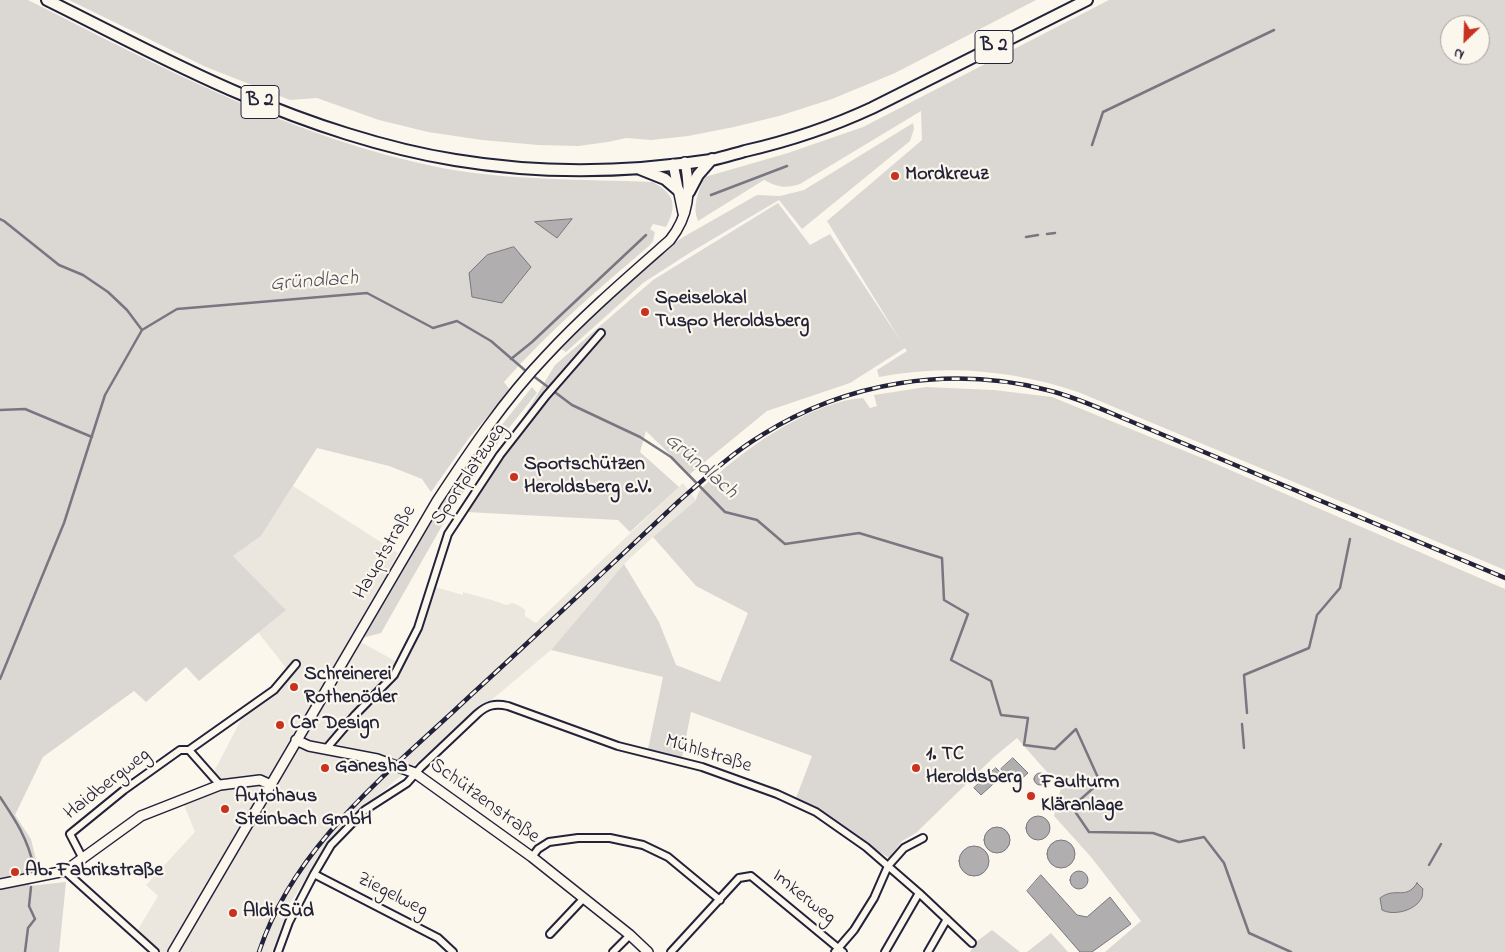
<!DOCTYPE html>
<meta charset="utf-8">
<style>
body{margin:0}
#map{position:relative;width:1505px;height:952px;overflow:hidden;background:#fbf7ec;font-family:"Indie Flower",sans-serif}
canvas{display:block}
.north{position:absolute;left:1440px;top:15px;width:50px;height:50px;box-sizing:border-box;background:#fbf7ec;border:1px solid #a4a2a5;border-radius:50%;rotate:204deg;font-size:14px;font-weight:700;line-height:20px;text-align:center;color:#22223b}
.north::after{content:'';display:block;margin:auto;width:18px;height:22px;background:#c8321e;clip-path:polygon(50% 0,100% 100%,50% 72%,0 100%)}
</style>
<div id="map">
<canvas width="1505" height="952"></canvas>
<div class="north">N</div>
</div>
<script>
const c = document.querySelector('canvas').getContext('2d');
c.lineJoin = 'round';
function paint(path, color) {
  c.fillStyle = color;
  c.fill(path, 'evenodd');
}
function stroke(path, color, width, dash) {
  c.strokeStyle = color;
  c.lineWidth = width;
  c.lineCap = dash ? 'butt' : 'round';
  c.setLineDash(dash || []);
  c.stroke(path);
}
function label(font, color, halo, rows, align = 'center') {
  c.font = font + ' "Indie Flower",sans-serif';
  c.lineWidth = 4.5;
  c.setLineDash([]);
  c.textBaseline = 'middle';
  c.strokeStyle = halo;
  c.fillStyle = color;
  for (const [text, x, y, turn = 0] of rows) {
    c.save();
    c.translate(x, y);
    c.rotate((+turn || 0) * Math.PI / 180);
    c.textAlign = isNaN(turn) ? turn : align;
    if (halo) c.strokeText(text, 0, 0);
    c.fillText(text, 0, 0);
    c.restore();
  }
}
const built = new Path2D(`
 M 683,483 L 696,500 L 653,537 L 624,564 L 551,650 L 364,807 L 329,842 L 291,902 L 272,952 L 157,952 L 136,933 L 158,896 L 146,885 L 195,832 L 184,805 L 207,785 L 243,716 L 290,673 L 258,632 L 286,610 L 233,556 L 261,536 L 293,486 L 398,553 L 355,639 L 397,662 L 435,587 L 463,595 L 463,592 L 492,600 L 506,605 L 513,603 L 520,606 L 525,610 L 525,616 L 536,623 Z`);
const green = new Path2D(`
 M 0,0 L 28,0 C 161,67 295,139 442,168 C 512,181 583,179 653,182 C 674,194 678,205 666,227 L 653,224 L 650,229 L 655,232 L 653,241 L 649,246 C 597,290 549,331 504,382 L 510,390 L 469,438 L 431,492 L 422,479 L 389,466 L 317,448 L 261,536 L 233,556 L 286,610 L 199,681 L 186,667 L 146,702 L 134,691 L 43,757 L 15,815 L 31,839 L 38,869 L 29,886 L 66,882 L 59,952 L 0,952 Z
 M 69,0 L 1036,0 L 895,73 L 832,99 L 779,116 L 734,127 L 688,136 L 651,140 L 626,138 L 608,142 L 578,146 L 538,145 L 482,140 L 428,132 L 379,120 L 317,98 L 290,100 L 206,67 Z
 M 1109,0 L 1505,0 L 1505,570 L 1078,392 C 1013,370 946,364 879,377 L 877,370 L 907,351 L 905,348 L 850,383 L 767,411 L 690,474 L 646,431 L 640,452 L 679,487 L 630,532 L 618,520 L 466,512 L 555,365 L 653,280 L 778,203 L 810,245 L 830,234 L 902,343 L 827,221 L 922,140 L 921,111 L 800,184 C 784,189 778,187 764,180 L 698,221 C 692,207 698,191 705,177 L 788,153 L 863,127 ZM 1450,25 L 1480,25 L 1480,55 L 1450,55 Z
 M 913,123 L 914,129 L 910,141 L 802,229 L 779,200 L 691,252 L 643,283 L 566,352 L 561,349 L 602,306 L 671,245 L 685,236 L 757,195 L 780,196 L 804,190 Z
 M 532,387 L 537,393 L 508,429 L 451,510 L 381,633 L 362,638 C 389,591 415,543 446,498 C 473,459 503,424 532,387 Z
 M 926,387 L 994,390 L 1052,397 L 1207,460 L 1505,589 L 1505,952 L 1105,952 L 1141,921 L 1091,857 L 1054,816 L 1061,788 L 1017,738 L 994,757 L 916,833 L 902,841 L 889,858 L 796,798 L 812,756 L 691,712 L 682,758 L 648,749 L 663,677 L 551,650 L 624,564 L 659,622 L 676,665 L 720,682 L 748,613 L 696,586 L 653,537 L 696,500 C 698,488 709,482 718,474 C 753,443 815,401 863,398 L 870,408 L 877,406 L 874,395 ZM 1413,890 L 1422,897 C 1407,914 1402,911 1382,910 L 1380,898 C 1391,890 1402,896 1413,890 Z
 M 992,930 L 1020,952 L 970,952 L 976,942 Z
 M 1051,933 L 1068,952 L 1027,952 Z`);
const water = new Path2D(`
 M 572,219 L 557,238 L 535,222 Z
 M 514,247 L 531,267 L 502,303 L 472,297 L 469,273 L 487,255 Z
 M 1013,758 L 1028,773 L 1016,784 L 1001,769 Z
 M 996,768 L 1003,775 L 981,795 L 974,788 Z
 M1034 779a6 6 0 1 1 12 0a6 6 0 1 1-12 0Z
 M1026 828a12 12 0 1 1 24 0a12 12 0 1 1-24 0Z
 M984 840a13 13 0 1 1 26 0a13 13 0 1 1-26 0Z
 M1047 854a14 14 0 1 1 28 0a14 14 0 1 1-28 0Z
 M959 861a15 15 0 1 1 30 0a15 15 0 1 1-30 0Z
 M1070 880a9 9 0 1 1 18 0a9 9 0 1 1-18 0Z
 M 1041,875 L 1077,915 L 1087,917 L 1110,897 L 1131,924 L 1092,952 L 1080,952 L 1027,891 Z
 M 1417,883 L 1423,889 C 1422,892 1423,895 1422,897 C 1416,911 1393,916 1382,910 L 1380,898 C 1396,886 1406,901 1417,883 Z`);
const stream = new Path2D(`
 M 1092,145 L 1103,112 L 1274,30
 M 711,195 L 787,166
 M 0,219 L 4,221 L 59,265 L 83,275 L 108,292 L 127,310 L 142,330
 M 1047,234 L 1055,233
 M 1026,237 L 1038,235
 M 511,359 L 532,342 L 646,235
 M 532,375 L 572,405 L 640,437 L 671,457 L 725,512 L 757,520 L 785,544 L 859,533 L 942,558 L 944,600 L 968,614 L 951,660 L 991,681 L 1001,715 L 1028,718 L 1024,745 L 1055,749 L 1076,729 L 1100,782 L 1072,807 L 1089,832 L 1153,833 L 1179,842 L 1204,837 L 1224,863 L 1249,933 L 1291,952
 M 0,410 L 25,409 L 92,437
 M 0,679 L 64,523 L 105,395 L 142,330 L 177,309 L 367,293 L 433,328 L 457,321 L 491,341 L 527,372
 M 1247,713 L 1244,675 L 1309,648 L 1317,615 L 1340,588 L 1350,539
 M 1242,724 L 1244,748
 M 0,797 C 16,821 28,839 34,868
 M 1429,865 L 1441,844
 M 25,952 L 28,928 L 35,919 L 29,906 L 31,887`);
const street = new Path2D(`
 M 326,749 L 355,715 L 394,675 L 418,628 L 448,534 L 500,455 L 546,396 L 601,333
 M 189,750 L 220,785
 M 532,857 L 538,849 L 549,842 L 578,838 L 610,838 L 643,845 L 668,857 L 720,900
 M 83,859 L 70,834 L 124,790 L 180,750 L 189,750 L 274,690 L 296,664
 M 65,871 L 155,952
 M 314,874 L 438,938 L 453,952
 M 550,934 L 584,898
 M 278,952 L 289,922 L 314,874 L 331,845 L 365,810 L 407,783 L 421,767 L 477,714 C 487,705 495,703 508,706 L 618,746 L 702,767 L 777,794 L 816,812 L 866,847 L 919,893 L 972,943
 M 613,952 L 630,935
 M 671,952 L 739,878 L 751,876 L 843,952
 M 835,952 L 854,930 L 874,898 L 888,866 L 904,848 L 923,838
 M 885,952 L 919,893
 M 928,952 L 947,919`);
const secondary = new Path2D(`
 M 673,164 L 683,213
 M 296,740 L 309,746 L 377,759 L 415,773 L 532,857 L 630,935 L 648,952
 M 0,884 L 65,871 L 141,816 L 220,785 L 260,780 L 271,785
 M 173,952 L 437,501 C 470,451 504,400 546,356 C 585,314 628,277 670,240 C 689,216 691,191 685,162`);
const primary = new Path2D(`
 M 47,0 C 112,32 176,67 243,95 C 307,123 386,149 455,160 C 539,174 626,173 711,160 C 722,158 734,154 745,151 C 789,141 831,127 872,108 L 1087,0
 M 640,169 L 665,179 L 679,191
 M 689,192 L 698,175 L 712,159`);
const rail = new Path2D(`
 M 259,952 C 295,843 391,771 471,695 C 541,631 610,566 679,501 C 705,478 732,453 762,435 C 846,382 950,365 1047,390 C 1071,396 1095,406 1118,416 L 1505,578`);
const markers = [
 [895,176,5,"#c8321e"],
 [645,312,5,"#c8321e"],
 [514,477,5,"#c8321e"],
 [294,687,5,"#c8321e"],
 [280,725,5,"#c8321e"],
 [325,768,5,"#c8321e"],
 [916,768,5,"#c8321e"],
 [1031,796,5,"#c8321e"],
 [225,809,5,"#c8321e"],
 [15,872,5,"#c8321e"],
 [233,913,5,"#c8321e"]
];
const shields = [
 [994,47,38],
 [260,102,38]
];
const shieldNames = [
 ["B 2",994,47],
 ["B 2",260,102]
];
const poiNames = [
 ["Mordkreuz",905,176],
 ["Speiselokal",655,300],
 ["Tuspo Heroldsberg",655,323],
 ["Sportschützen",524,466],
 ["Heroldsberg e.V.",524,489],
 ["Schreinerei",304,676],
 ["Rothenöder",304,699],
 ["Car Design",290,725],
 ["1. TC",926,756],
 ["Heroldsberg",926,779],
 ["Ganesha",335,768],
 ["Faulturm",1041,784],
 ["Kläranlage",1041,807],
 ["Autohaus",235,798],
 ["Steinbach GmbH",235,821],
 ["Ab. Fabrikstraße",25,872],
 ["Aldi Süd",243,913]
];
const streetNames = [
 ["Sportplatzweg",470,475,-56],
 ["Hauptstraße",386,553,-60],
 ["Mühlstraße",708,755,17],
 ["Haidbergweg",108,785,-38],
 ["Schützenstraße",484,802,36],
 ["Ziegelweg",392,896,27],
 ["Imkerweg",803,898,39]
];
const waterNames = [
 ["Gründlach",314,283,-4],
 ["Gründlach",700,467,41]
];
paint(built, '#ebe7df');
paint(green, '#dbd8d3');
paint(water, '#b1aeb0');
stroke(water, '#787681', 1);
stroke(stream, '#787681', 2.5);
stroke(street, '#22223b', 10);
stroke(secondary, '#22223b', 12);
stroke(primary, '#22223b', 14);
stroke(street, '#fbf7ec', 6);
stroke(secondary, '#fbf7ec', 9);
stroke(primary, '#fbf7ec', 10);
stroke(rail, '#22223b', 4.5);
stroke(rail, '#fbf7ec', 2.5, [8]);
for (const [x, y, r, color] of markers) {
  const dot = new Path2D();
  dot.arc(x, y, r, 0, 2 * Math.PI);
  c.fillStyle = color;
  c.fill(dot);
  stroke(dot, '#fbf7ec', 2);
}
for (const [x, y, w] of shields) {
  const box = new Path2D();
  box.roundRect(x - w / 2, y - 16.5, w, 33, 4);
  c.fillStyle = '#fbf7ec';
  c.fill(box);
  stroke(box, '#22223b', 1);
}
label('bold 19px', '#22223b', null, shieldNames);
label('bold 20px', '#22223b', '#fbf7ec', poiNames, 'left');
label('20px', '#22223b', '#fbf7ec', streetNames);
label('italic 21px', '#545364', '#fbf7ec', waterNames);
</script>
